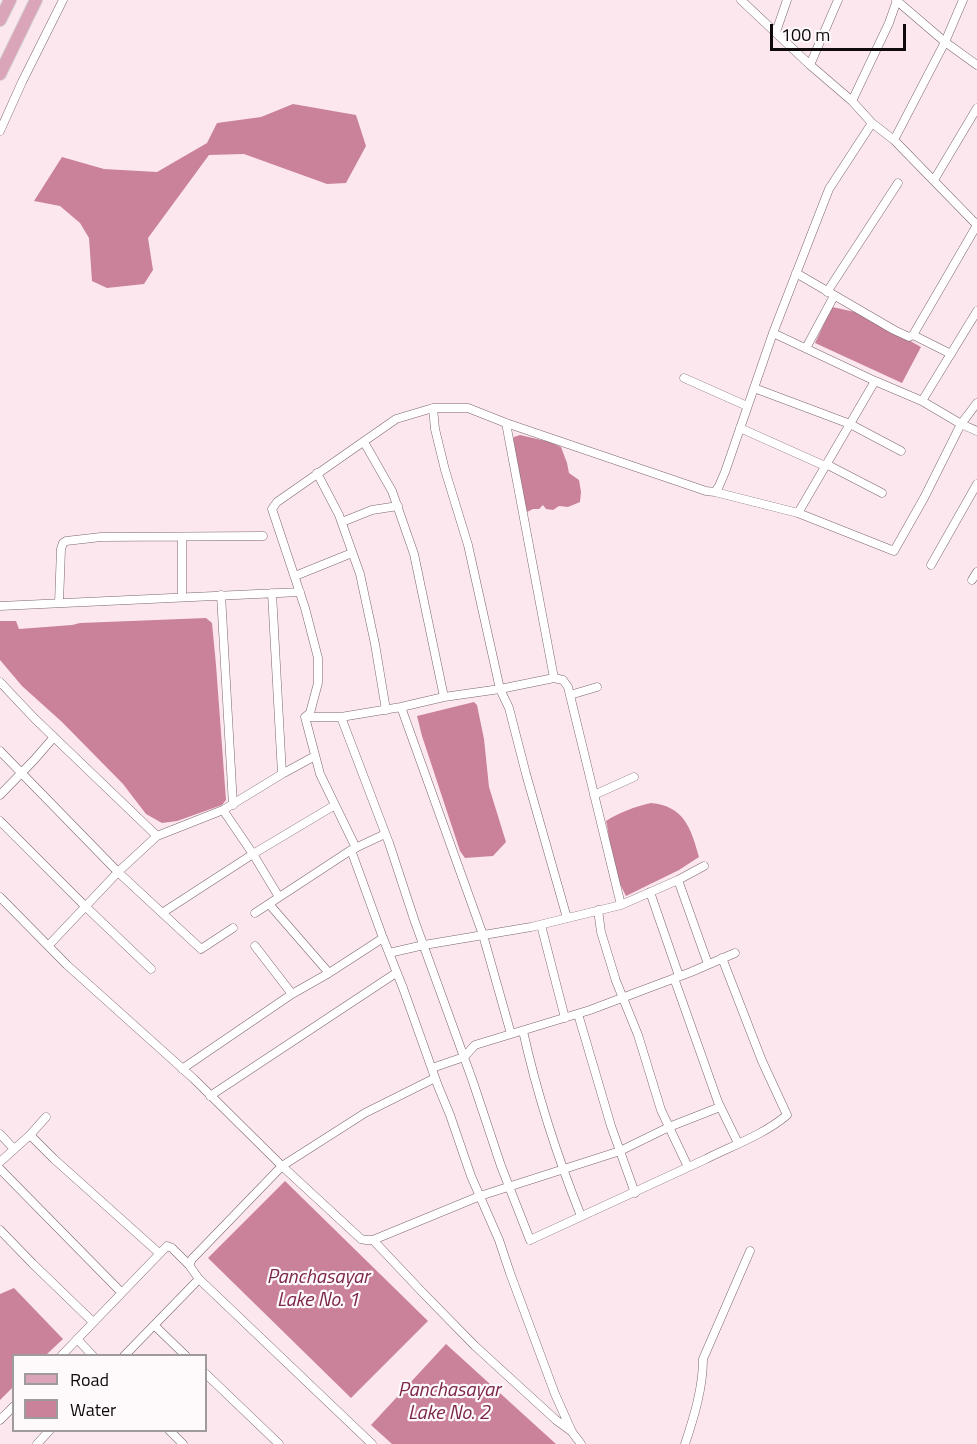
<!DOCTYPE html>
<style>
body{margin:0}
#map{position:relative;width:977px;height:1444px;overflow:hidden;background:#fde7ee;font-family:"Titillium Web",sans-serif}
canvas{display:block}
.legend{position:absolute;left:12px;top:1354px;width:195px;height:78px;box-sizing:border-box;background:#fefafb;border:2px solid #9f9a9b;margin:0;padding:8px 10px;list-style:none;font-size:18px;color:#100a0c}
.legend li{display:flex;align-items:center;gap:12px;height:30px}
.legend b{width:30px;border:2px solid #9f9a9b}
.scale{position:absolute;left:770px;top:24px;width:136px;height:27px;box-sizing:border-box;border:3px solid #100a0c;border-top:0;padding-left:8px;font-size:18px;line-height:21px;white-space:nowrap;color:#100a0c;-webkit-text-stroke:4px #fefafb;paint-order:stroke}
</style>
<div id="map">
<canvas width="977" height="1444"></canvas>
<ul class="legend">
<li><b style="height:8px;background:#daa4b9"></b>Road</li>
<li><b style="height:16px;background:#ca829b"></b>Water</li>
</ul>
<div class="scale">100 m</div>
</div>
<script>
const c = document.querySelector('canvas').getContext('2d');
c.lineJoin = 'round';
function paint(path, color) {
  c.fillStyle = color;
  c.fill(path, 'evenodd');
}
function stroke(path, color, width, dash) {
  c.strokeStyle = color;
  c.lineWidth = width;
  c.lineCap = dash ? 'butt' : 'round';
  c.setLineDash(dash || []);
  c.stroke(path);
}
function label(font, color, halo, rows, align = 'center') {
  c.font = font + ' "Titillium Web",sans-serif';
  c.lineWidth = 4.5;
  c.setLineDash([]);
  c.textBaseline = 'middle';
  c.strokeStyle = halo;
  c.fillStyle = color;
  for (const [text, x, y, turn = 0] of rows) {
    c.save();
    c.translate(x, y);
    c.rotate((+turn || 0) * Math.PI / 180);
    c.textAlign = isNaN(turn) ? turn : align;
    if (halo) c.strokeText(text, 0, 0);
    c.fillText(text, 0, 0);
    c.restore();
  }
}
const water = new Path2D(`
 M 293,104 L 356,115 L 366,146 L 346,183 L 327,184 L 244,154 L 209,155 L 148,238 L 153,270 L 144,284 L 107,288 L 92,281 L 89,238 L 80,223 L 60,206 L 34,201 L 62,157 L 104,169 L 157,172 L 207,143 L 217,123 L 261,117 Z
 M 832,307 L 860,313 L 921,347 L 902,383 L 815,343 Z
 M 520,435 L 550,442 L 561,447 L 567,463 L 569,473 L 579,480 L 581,492 L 580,502 L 568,507 L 559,506 L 553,510 L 546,509 L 543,505 L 539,509 L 533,509 L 527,512 L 512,441 L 514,437 Z
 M 206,618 L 212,623 L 216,665 L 226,800 L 222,805 L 177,821 L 162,823 L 146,814 L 123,784 L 62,722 L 22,686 L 0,660 L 0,621 L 16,621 L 19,629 L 72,625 L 80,623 Z
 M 474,702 L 477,705 L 484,739 L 489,787 L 506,842 L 493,856 L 465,858 L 460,851 L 422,736 L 417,716 Z
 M 651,803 C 684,806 691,828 699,857 L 679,870 L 626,896 C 619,883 614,870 611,855 C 609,844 609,833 606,821 C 620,812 634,807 651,803 Z
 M 285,1181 L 428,1321 L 351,1398 L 208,1258 Z
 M 14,1288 L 63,1339 L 46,1355 L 14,1356 L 13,1387 L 0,1400 L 0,1294 Z
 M 446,1344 L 556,1444 L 392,1444 L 371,1425 Z`);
const street = new Path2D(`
 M 741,0 L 810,65 L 852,101 L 872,123 L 894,140 L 977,225
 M 896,0 L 945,42 L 963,0
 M 776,32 L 787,0
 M 810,65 L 838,0
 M 852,101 L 889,23 L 897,0
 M 0,131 L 22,82 L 63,0
 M 894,140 L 945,42 L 977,65
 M 934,180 L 977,108
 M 796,273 L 894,330 L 909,337 L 913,335 L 977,225
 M 827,292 L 898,183
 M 773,333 L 875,381 L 922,401 L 961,424 L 977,431
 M 913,335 L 951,354
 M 806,348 L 834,296
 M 684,378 L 747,406
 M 754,388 L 850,424 L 901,451
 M 922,401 L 977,311
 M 433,408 L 435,429 L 445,470 L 468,545 L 500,689 L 509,708 L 526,774 L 567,918
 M 506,423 L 554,678
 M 740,428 L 825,466
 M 364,442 L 392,491 L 414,554 L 444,697
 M 826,464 L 882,493
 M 317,473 L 339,515 L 360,574 L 375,644 L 386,710
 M 715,492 L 798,513 L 894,551 L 924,498 L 961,424 L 977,403
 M 798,513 L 875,381
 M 342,522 L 372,510 L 398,506
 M 182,537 L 182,597
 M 931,565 L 977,484
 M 295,576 L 352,553
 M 972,580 L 977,572
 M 272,593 L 282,774
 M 221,595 L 233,805
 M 59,603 L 61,549 L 63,543 L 66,541 L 101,537 L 263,536
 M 0,606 L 300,592
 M 0,682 L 34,718 L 157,836 L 223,810 L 282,774 L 315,756
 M 570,695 L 597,687
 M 401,707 L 483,935 L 511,1034
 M 306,717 L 341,717 L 401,707 L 444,697 L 500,689 L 554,678 L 563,680 L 568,687 L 621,905
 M 341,717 L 389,843 L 415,922 L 473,1082 L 501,1166 L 530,1240 C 589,1213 648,1186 706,1159 C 732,1146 765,1134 787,1115 L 762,1061 L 722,958
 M 0,751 L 118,872 L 201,949 L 233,928
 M 0,795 L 34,760 L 54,737
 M 594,795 L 634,777
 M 223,810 L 253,854 L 279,897
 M 0,821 L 86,907 L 151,969
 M 356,848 L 320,774 L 305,717 L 310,713 L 318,683 L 318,658 L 305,608 L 272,509 L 277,502 L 396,419 L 433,408 L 468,408 L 506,423 L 706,491 L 715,492 L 719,486 L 725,472 L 773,333 L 829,189 L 872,123
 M 351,850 L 383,938 L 403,988 L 438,1086 L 450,1115 L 471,1176 L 499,1240 L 510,1273 L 555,1394 L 572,1432 L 581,1444
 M 678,880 L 708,964
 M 650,892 L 679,976
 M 0,897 L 67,965 L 194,1079 L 282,1166 L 361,1239 L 366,1240 L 373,1240 L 480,1196 L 620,1151 L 669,1127 L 720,1107
 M 269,904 L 329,973
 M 598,910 L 601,932 L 616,981 L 638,1035 L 661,1110 L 688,1167
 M 162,913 L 253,854 L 335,805
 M 255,913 L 351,850 L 385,834
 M 541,925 L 565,1018
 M 49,945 L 118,872 L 157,836
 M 255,946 L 292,994
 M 389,953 L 424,945 L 531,927 L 621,905 L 678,880 L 704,866
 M 674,978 L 718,1102 L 738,1143
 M 578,1014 L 611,1126 L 635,1193
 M 523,1031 C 537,1094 557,1156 581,1216
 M 432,1068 L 464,1057 L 475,1045 L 590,1010 L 691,972 L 735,953
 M 182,1069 L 292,994 L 329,973 L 383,938
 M 210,1096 L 396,973
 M 0,1134 L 14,1149
 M 30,1135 L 54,1159 L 159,1253
 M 0,1162 L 30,1135 L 46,1117
 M 0,1169 L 121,1292
 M 0,1230 L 33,1264 L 93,1322
 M 373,1240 L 424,1294 L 475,1346 L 556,1420 L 571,1431
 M 154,1325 L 186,1356
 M 77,1339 L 93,1356
 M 61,1356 L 167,1246 L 172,1248 L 189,1265
 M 124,1356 L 199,1279
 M 206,1374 L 279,1444
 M 0,1420 L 14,1406
 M 169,1430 L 183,1444
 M 37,1444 L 50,1430
 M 372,1444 L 199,1279 L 189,1265 L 192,1259 L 282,1166 L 365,1113 L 435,1078
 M 685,1444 C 694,1417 703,1388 703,1359 L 750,1251`);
const primary = new Path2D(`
 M 0,20 L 10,0
 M 0,74 L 36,0`);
const waterNames = [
 ["Panchasayar",318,1278],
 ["Lake No. 1",318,1301],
 ["Panchasayar",449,1391],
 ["Lake No. 2",449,1414]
];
paint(water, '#ca829b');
stroke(street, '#7a676d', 9);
stroke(primary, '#d4d3d3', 14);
stroke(street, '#fff', 8);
stroke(primary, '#daa4b9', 12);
label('italic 20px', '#7d264c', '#fefafb', waterNames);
</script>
